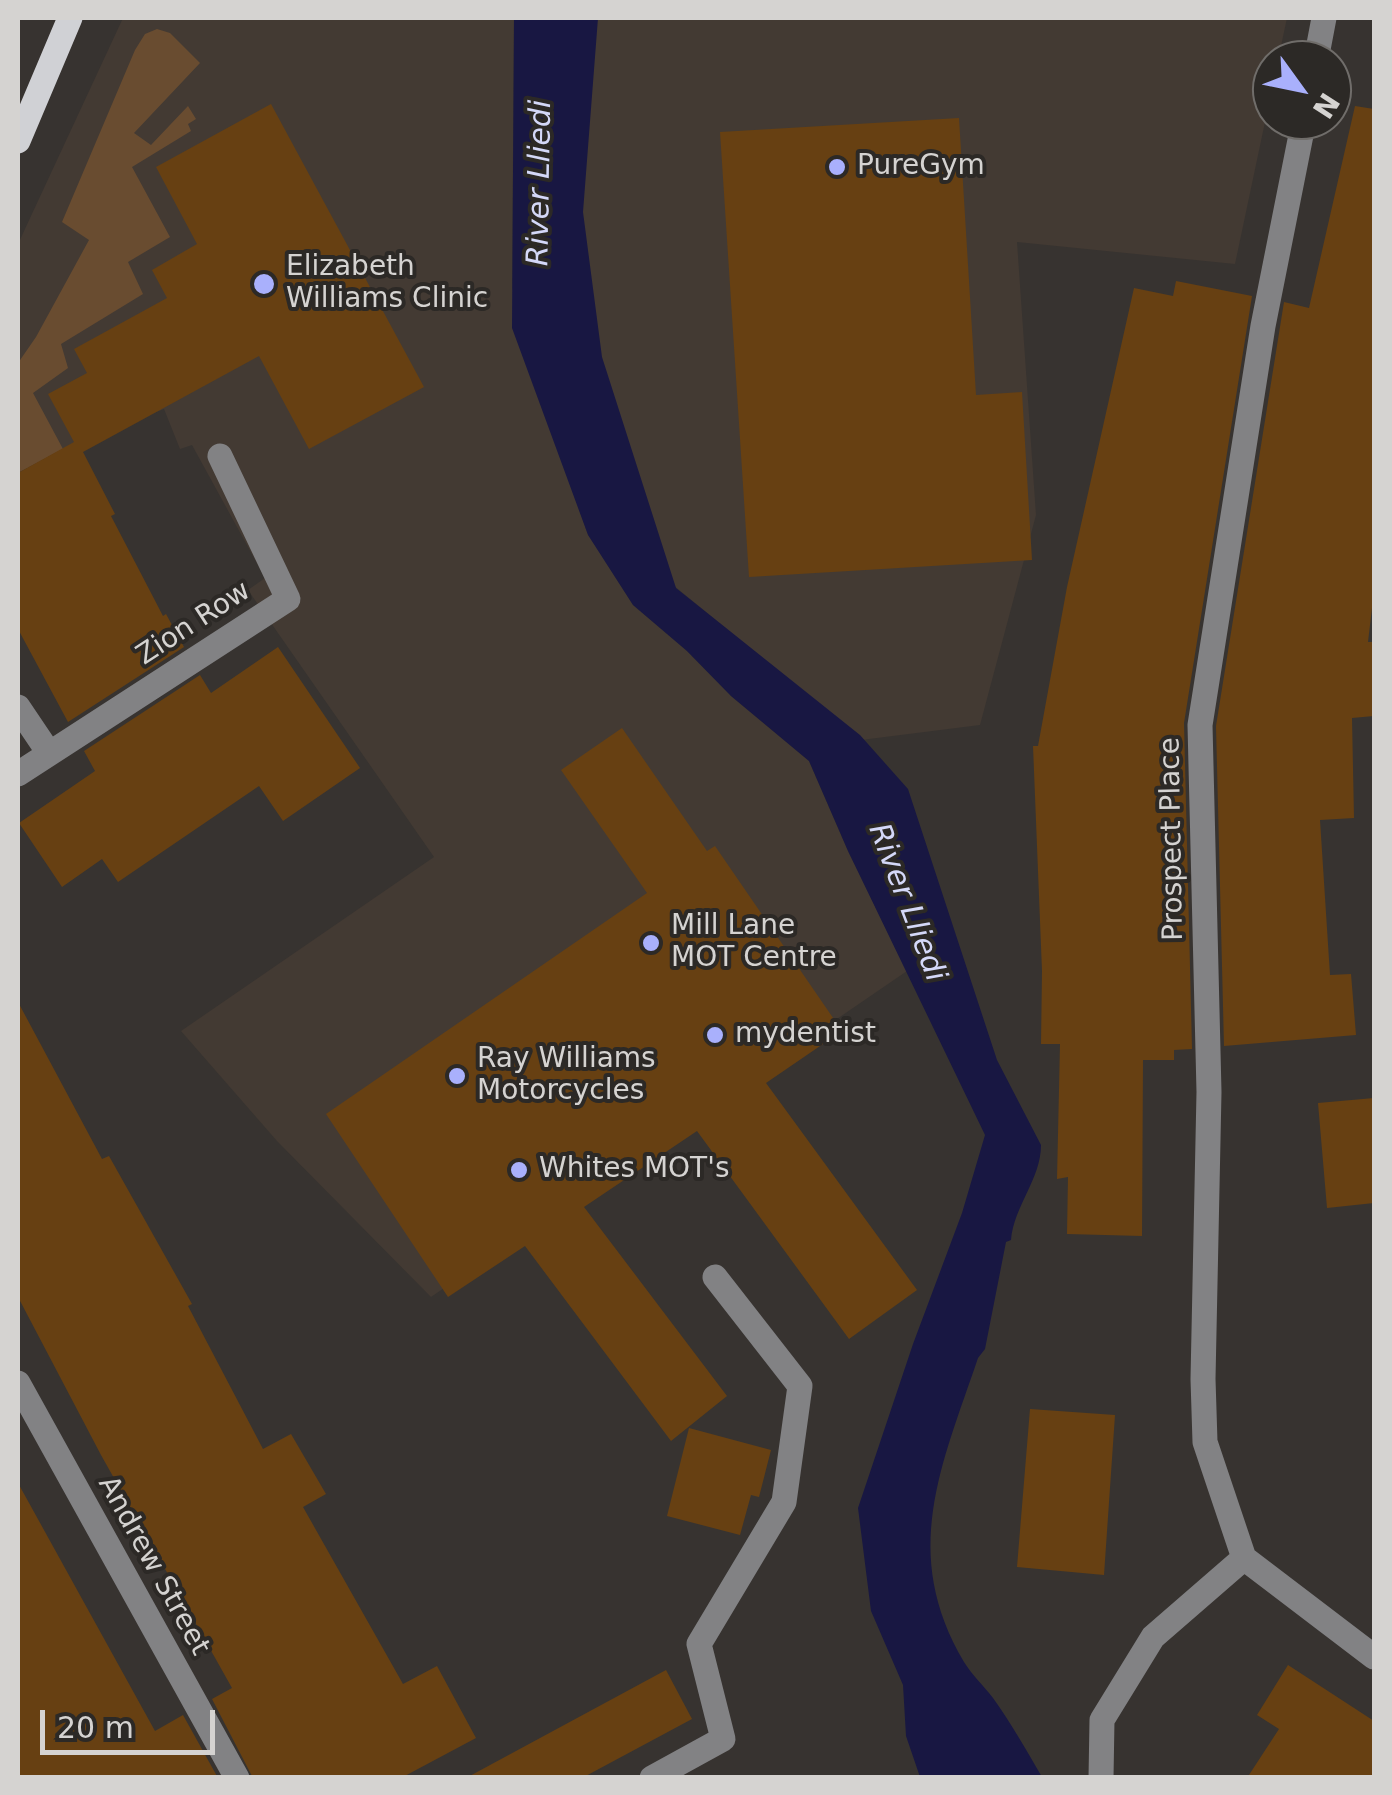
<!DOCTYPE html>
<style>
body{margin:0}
#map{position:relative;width:1392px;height:1795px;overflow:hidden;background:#373330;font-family:"DejaVu Sans",sans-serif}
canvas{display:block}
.frame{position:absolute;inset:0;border:20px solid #d5d3d1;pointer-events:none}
.north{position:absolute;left:1252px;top:40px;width:100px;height:100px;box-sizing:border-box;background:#2c2926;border:2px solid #706d6a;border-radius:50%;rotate:123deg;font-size:28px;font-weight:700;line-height:40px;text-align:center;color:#d5d3d1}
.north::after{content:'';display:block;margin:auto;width:35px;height:45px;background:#a9b0fc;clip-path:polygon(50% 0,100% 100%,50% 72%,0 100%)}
.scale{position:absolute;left:40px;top:1710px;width:175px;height:45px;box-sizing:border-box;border:5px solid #d5d3d1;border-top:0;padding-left:12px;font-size:30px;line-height:35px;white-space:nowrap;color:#d5d3d1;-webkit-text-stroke:8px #2c2926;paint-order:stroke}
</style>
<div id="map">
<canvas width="1392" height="1795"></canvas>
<div class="frame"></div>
<div class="north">N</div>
<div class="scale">20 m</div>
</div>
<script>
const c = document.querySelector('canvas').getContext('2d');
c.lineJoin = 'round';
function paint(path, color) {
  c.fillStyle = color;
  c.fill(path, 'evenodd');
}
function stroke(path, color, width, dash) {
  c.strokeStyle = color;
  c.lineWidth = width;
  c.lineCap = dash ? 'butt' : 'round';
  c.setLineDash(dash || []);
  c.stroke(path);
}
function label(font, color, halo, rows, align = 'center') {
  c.font = font + ' "DejaVu Sans",sans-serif';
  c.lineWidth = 8;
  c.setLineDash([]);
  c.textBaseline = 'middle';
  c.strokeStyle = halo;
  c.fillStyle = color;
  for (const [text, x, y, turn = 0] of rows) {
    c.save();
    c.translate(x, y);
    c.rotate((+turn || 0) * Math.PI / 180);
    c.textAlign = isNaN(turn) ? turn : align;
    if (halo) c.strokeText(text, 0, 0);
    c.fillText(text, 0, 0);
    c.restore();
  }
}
const built = new Path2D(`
 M 123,18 L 514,18 L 512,287 L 567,475 L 588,534 L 633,605 L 687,651 L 731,696 L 809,761 L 848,851 L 907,971 L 431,1297 L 277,1141 L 181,1031 L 434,857 L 248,590 L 265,578 L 192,445 L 180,449 L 164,409 L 18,467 L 18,244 Z
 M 590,18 L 1287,18 L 1278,60 L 1272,60 L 1272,89 L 1235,264 L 1017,242 L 1036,515 L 980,725 L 861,740 L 638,556 L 589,324 L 578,179 Z`);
const green = new Path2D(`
 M 157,29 L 170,33 L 200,63 L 134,133 L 151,145 L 188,106 L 196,119 L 188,124 L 191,131 L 132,167 L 170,237 L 128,262 L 143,294 L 61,344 L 68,368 L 33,393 L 63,449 L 18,473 L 18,363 L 36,337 L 89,240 L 62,222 L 135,50 L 145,34 Z`);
const water = new Path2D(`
 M 514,18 L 598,18 L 583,212 L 602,357 L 676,588 L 860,735 L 908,789 L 997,1060 L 1041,1145 C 1041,1179 1014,1206 1011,1240 L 1006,1242 L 985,1349 L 978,1358 C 941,1467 900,1553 964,1662 C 972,1675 984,1686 993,1698 C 1011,1723 1027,1751 1042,1777 L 920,1777 L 906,1736 L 903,1685 L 871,1611 L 858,1508 L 913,1344 L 962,1213 L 985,1135 L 848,851 L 809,761 L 731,696 L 687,651 L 633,605 L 588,535 L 512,328 Z`);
const building = new Path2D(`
 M 271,104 L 424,387 L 309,449 L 259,356 L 83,452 L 115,514 L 111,516 L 163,616 L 166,614 L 184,647 L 68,722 L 18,629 L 18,473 L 74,442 L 48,394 L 87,373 L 74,349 L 167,298 L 152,270 L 197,244 L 156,167 Z
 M 1355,106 L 1374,109 L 1374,591 L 1368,642 L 1374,642 L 1374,716 L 1352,718 L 1354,818 L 1320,820 L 1330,975 L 1351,974 L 1356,1035 L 1224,1046 L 1216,726 L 1284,302 L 1309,308 Z
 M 959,118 L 976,395 L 1022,392 L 1032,560 L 749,577 L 720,132 Z
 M 1176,281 L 1252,296 L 1184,723 L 1192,1049 L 1174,1050 L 1174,1060 L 1143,1060 L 1142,1236 L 1067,1234 L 1068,1177 L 1057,1179 L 1060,1044 L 1041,1044 L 1042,971 L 1033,746 L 1038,746 L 1067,587 L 1134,288 L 1173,296 Z
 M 278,647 L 360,768 L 283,821 L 259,786 L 118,882 L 102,859 L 62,887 L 19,823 L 95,771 L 84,751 L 200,675 L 211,693 Z
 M 622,728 L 707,851 L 715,846 L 842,1031 L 766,1083 L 917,1290 L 849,1339 L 697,1131 L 584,1207 L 727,1396 L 671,1441 L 525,1246 L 448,1297 L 326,1114 L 647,893 L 561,770 Z
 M 18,1002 L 102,1159 L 109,1156 L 192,1304 L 188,1306 L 263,1449 L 291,1434 L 326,1494 L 303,1507 L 403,1684 L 437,1666 L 476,1738 L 401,1778 L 253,1778 L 212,1699 L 232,1688 L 101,1455 L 18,1297 Z
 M 1374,1098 L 1374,1203 L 1327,1208 L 1318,1103 Z
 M 1030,1409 L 1115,1415 L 1104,1575 L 1017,1567 Z
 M 689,1428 L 771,1450 L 759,1497 L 751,1495 L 740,1535 L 667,1516 Z
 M 18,1483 L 155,1731 L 183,1715 L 218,1778 L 18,1778 Z
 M 1288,1665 L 1374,1721 L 1374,1778 L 1247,1778 L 1279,1729 L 1257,1715 Z
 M 666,1670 L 692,1719 L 582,1778 L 466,1778 Z`);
const minor = new Path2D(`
 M 1316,60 L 1324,18
 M 18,707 L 49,753
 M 18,774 L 288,599 L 220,456
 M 18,1383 L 237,1778
 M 1244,1558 L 1205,1442 L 1203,1379 L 1209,1092 L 1200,725 L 1263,326 L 1304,120
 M 1244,1558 L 1374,1657
 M 652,1778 L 723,1739 L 699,1644 L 784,1502 L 800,1386 L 715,1277
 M 1101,1778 L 1102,1720 L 1153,1637 L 1244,1558`);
const major = new Path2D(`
 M 18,141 L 70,18`);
const markers = [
 [837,167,10,"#a9b0fc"],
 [264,284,12,"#a9b0fc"],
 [651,943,10,"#a9b0fc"],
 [715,1035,10,"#a9b0fc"],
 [457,1076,10,"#a9b0fc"],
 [519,1170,10,"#a9b0fc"]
];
const poiNames = [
 ["PureGym",857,167],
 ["Elizabeth",286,268],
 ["Williams Clinic",286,300],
 ["Mill Lane",671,927],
 ["MOT Centre",671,959],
 ["mydentist",735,1035],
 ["Ray Williams",477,1060],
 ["Motorcycles",477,1092],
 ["Whites MOT's",539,1170]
];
const streetNames = [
 ["Zion Row",194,624,-33],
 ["Prospect Place",1173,839,-91],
 ["Andrew Street",153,1566,61]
];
const waterNames = [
 ["River Lliedi",541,183,-89],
 ["River Lliedi",906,903,69]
];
paint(built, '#433a33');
paint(green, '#694c30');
paint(water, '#181742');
paint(building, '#674012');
stroke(minor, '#828284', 25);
stroke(major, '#d0d1d5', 25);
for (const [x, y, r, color] of markers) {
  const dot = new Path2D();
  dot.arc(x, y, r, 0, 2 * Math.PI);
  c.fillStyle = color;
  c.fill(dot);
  stroke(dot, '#2c2926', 4);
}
label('28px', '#d5d3d1', '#2c2926', poiNames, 'left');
label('28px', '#d5d3d1', '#2c2926', streetNames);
label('italic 30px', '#d4d8f8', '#2c2926', waterNames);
</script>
